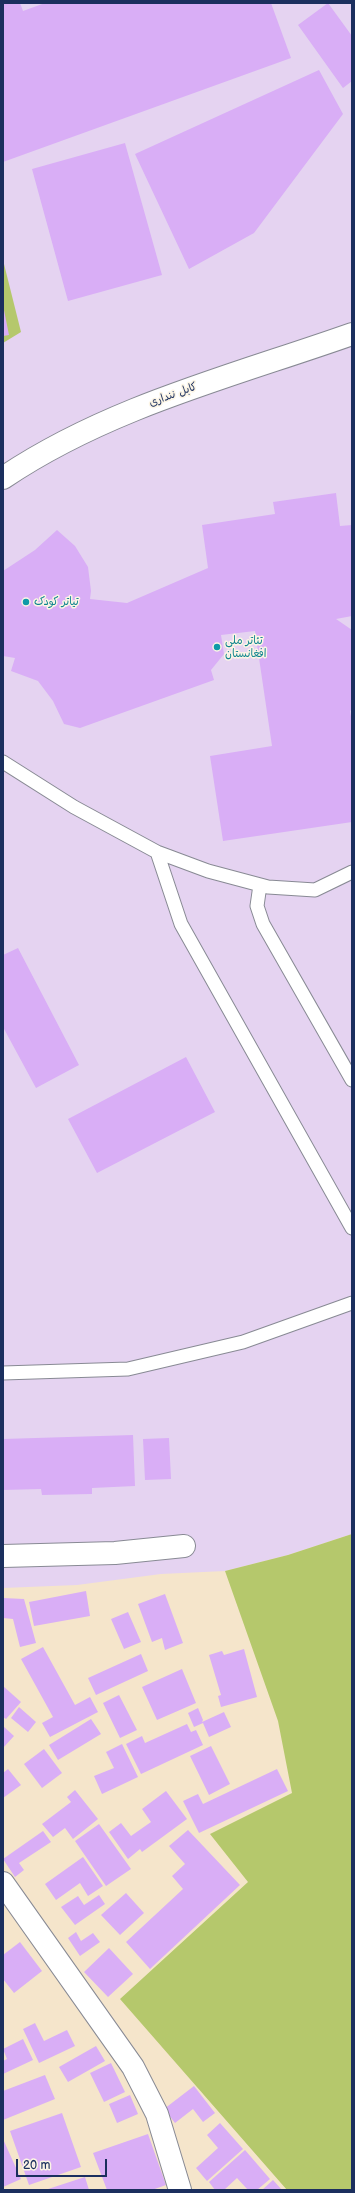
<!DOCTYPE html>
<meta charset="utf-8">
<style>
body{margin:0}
#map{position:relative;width:355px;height:2193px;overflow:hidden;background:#f5e5cb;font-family:"Balsamiq Sans",sans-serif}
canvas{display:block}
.frame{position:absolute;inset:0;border:4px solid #1b2f5e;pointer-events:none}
.scale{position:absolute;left:16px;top:2159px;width:91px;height:18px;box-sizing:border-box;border:2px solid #1b2f5e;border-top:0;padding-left:5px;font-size:12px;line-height:14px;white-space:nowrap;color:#1b2f5e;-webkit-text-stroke:3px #fcf5e5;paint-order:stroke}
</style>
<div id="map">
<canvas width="355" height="2193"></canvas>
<div class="frame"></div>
<div class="scale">20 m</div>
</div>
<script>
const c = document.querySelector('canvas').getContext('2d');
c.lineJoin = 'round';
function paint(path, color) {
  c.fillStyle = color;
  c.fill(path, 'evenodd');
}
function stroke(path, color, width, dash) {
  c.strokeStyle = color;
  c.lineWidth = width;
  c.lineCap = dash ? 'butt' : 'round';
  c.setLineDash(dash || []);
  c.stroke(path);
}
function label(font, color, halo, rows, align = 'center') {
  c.font = font + ' "Balsamiq Sans","Playpen Sans Arabic",sans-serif';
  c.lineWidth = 3;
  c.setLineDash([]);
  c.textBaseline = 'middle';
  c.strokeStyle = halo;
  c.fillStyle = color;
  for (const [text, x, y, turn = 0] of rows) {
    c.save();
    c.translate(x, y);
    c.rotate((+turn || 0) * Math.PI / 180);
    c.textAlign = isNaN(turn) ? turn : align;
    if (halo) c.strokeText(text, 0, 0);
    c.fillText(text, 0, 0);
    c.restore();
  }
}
const built = new Path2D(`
 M 3,3 L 352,3 L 352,1534 L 288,1555 L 225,1571 L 161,1574 L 77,1585 L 3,1588 Z`);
const green = new Path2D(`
 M 3,260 L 21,332 L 3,343 Z
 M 352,1534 L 352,2190 L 287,2190 L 120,1999 L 248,1882 L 210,1834 L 292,1793 L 278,1721 L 225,1571 L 288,1555 Z`);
const building = new Path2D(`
 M 3,3 L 20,3 L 23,11 L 45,3 L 271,3 L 291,58 L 3,162 Z
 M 328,3 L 352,36 L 352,81 L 343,88 L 298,25 Z
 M 319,70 L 343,114 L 254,233 L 189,269 L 135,154 Z
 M 125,143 L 162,275 L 68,301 L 32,169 Z
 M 3,305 L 9,335 L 3,336 Z
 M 336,493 L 340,526 L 352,525 L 352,616 L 336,619 L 352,630 L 352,709 L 350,711 L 352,722 L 352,822 L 223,841 L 210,756 L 272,746 L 255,631 L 221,635 L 224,654 L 211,670 L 214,680 L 80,728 L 64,724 L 53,701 L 38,681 L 11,671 L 15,658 L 3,656 L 3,571 L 35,550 L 57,530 L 75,546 L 88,567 L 91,591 L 90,599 L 127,603 L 208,568 L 202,525 L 275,514 L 273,502 Z
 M 18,948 L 79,1065 L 36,1088 L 3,1027 L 3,955 Z
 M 186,1057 L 215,1112 L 97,1173 L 68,1119 Z
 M 133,1435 L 135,1486 L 92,1488 L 92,1494 L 42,1495 L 41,1489 L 3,1490 L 3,1439 Z
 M 169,1438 L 171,1479 L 145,1480 L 143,1439 Z
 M 86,1591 L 90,1616 L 34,1626 L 29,1602 Z
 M 165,1594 L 183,1643 L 165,1650 L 162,1638 L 152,1642 L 138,1604 Z
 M 3,1598 L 24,1599 L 36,1643 L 20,1647 L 13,1619 L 3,1618 Z
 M 128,1612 L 141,1642 L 124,1649 L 111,1619 Z
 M 43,1647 L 75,1705 L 90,1697 L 98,1712 L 50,1737 L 42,1723 L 53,1717 L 21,1659 Z
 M 244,1649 L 257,1697 L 221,1707 L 218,1696 L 221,1695 L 209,1655 L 222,1651 L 224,1655 Z
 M 141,1654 L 148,1671 L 96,1695 L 88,1678 Z
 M 182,1669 L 196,1703 L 157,1720 L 142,1687 Z
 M 3,1686 L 21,1702 L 6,1719 L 3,1717 Z
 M 119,1695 L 137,1730 L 120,1738 L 103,1703 Z
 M 19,1707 L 36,1722 L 28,1732 L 11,1718 Z
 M 198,1708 L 203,1720 L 202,1722 L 224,1712 L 231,1727 L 209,1737 L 203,1723 L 194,1727 L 188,1713 Z
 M 91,1719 L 101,1734 L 58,1760 L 49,1745 Z
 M 187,1724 L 191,1732 L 196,1730 L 203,1745 L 141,1774 L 126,1744 L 142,1736 L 145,1743 Z
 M 3,1726 L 14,1736 L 3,1748 Z
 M 122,1744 L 138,1777 L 102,1794 L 94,1776 L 114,1768 L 106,1752 Z
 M 211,1746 L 230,1784 L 209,1795 L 190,1756 Z
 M 44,1749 L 62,1773 L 42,1788 L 24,1764 Z
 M 8,1769 L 21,1785 L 3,1798 L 3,1773 Z
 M 277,1769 L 288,1791 L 199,1833 L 183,1801 L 198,1794 L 203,1804 Z
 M 75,1790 L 98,1819 L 73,1839 L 65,1828 L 53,1837 L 42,1824 L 71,1802 L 67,1797 Z
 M 166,1791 L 187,1819 L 142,1852 L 140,1849 L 128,1859 L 109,1832 L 121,1823 L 131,1836 L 151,1822 L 142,1809 Z
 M 99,1824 L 131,1869 L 106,1886 L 75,1841 Z
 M 188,1830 L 240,1885 L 150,1969 L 126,1942 L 183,1889 L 172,1876 L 185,1864 L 169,1846 Z
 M 43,1831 L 51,1842 L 19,1863 L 24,1870 L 15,1877 L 3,1859 Z
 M 83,1857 L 103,1886 L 88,1896 L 80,1883 L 56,1900 L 45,1884 Z
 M 126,1893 L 144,1913 L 120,1935 L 101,1915 Z
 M 99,1895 L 105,1904 L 75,1925 L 61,1907 L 78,1896 L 84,1905 Z
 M 76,1932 L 81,1941 L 93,1933 L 100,1942 L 80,1956 L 68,1938 Z
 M 20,1942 L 42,1971 L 14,1993 L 3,1979 L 3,1955 Z
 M 109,1948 L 133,1974 L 108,1997 L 84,1972 Z
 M 35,2023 L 44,2041 L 67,2030 L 75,2046 L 39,2063 L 23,2029 Z
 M 23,2039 L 33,2060 L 3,2074 L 3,2061 L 7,2059 L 3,2049 Z
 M 96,2046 L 105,2061 L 68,2082 L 59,2067 Z
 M 111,2063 L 125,2092 L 104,2102 L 90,2073 Z
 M 45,2075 L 55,2099 L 3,2120 L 3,2091 Z
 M 194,2086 L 215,2113 L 203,2122 L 193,2109 L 175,2123 L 164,2109 Z
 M 130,2095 L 138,2114 L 117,2123 L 109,2104 Z
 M 62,2113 L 81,2167 L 29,2185 L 10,2131 Z
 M 220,2123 L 243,2149 L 207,2181 L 196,2168 L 218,2148 L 207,2135 Z
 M 148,2134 L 166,2185 L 152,2190 L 107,2190 L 93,2153 Z
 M 3,2139 L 21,2179 L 3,2187 Z
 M 245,2150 L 270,2179 L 257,2190 L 248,2190 L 237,2178 L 224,2190 L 215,2190 L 209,2182 Z
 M 85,2177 L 89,2190 L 45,2190 Z
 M 273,2180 L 282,2190 L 262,2190 Z`);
const service = new Path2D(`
 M 3,762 L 74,807 L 157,852 L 208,871 L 268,887 L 315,890 L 352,872
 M 157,852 L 181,924 L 352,1228
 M 260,885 L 257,906 L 263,924 L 352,1080
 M 3,1373 L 128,1369 L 243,1342 L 352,1303`);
const minor = new Path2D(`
 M 3,1556 L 115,1553 L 184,1546
 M 3,1883 L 133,2067 L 157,2114 L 180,2190`);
const tertiary = new Path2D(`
 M 3,478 C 108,407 233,376 352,334`);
const markers = [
 [26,602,4,"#0f9aa8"],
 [217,647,4,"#0f9aa8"]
];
const streetNames = [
 ["کابل ننداری",173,395,-20]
];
const cultureNames = [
 ["تیاتر کودک",34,602],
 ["تئاتر ملی",225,641],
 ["افغانستان",225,654]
];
paint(built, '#e5d3f1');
paint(green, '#b5c86c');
paint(building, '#d9aef6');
stroke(service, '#888a94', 15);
stroke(minor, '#888a94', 24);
stroke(tertiary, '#888a94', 24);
stroke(service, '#fff', 13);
stroke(minor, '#fff', 22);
stroke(tertiary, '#fff', 22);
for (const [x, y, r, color] of markers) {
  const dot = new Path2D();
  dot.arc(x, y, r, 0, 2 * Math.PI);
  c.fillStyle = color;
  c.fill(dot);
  stroke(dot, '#fcf5e5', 1.5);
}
label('11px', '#1b2f5e', '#fcf5e5', streetNames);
label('11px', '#0d838f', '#fcf5e5', cultureNames, 'left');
</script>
